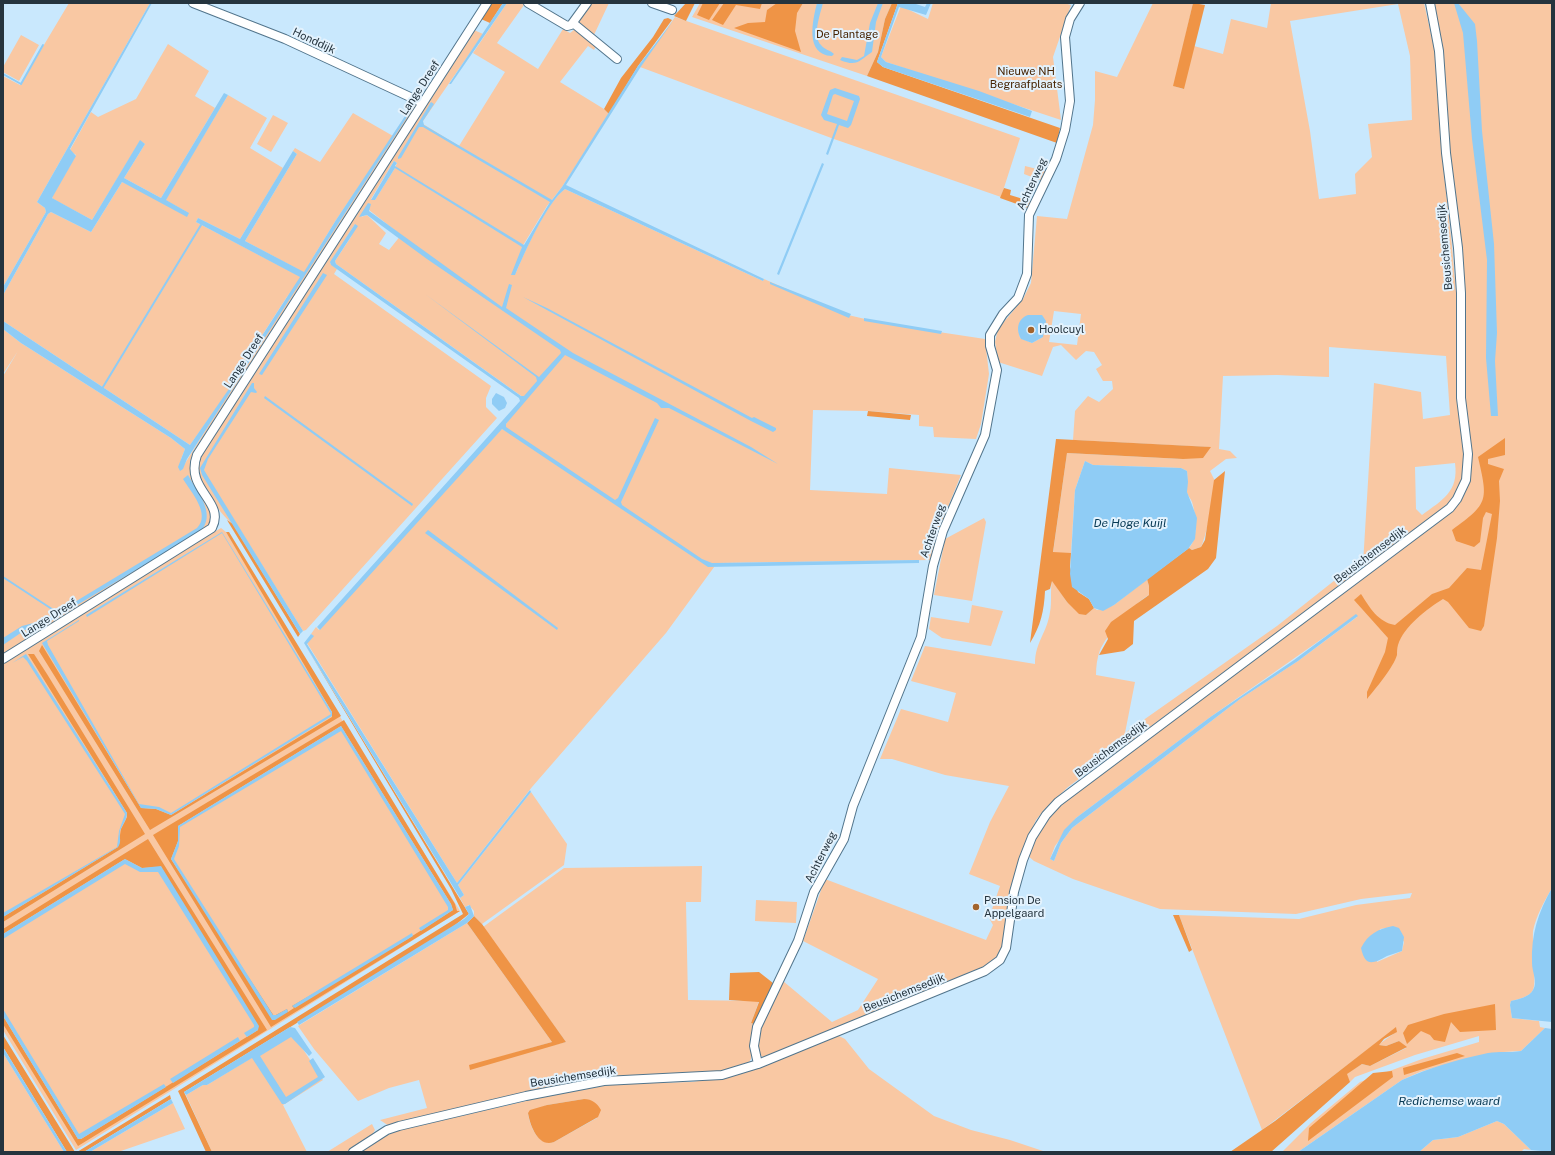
<!DOCTYPE html>
<style>
body{margin:0}
#map{position:relative;width:1555px;height:1155px;overflow:hidden;background:#c9e8fd;font-family:"Public Sans",sans-serif}
canvas{display:block}
.frame{position:absolute;inset:0;border:4px solid #25343e;pointer-events:none}
</style>
<div id="map">
<canvas width="1555" height="1155"></canvas>
<div class="frame"></div>
</div>
<script>
const c = document.querySelector('canvas').getContext('2d');
c.lineJoin = 'round';
function paint(path, color) {
  c.fillStyle = color;
  c.fill(path, 'evenodd');
}
function stroke(path, color, width, dash) {
  c.strokeStyle = color;
  c.lineWidth = width;
  c.lineCap = dash ? 'butt' : 'round';
  c.setLineDash(dash || []);
  c.stroke(path);
}
function label(font, color, halo, rows, align = 'center') {
  c.font = font + ' "Public Sans",sans-serif';
  c.lineWidth = 4;
  c.setLineDash([]);
  c.textBaseline = 'middle';
  c.strokeStyle = halo;
  c.fillStyle = color;
  for (const [text, x, y, turn = 0] of rows) {
    c.save();
    c.translate(x, y);
    c.rotate((+turn || 0) * Math.PI / 180);
    c.textAlign = isNaN(turn) ? turn : align;
    if (halo) c.strokeText(text, 0, 0);
    c.fillText(text, 0, 0);
    c.restore();
  }
}
const green = new Path2D(`
 M 69,3 L 150,3 L 37,202 L 45,208 L 46,212 L 3,287 L 3,76 L 20,85 Z
 M 507,3 L 521,3 L 524,5 L 497,43 L 538,69 L 563,29 L 570,33 L 575,29 L 596,46 L 594,50 L 588,46 L 560,82 L 604,109 L 609,114 L 562,187 L 547,206 L 522,247 L 515,275 C 524,253 546,203 565,189 L 763,281 L 764,279 L 844,314 L 886,324 L 985,339 L 989,374 L 981,424 L 976,439 L 934,437 L 933,427 L 919,426 L 919,415 L 868,411 L 813,410 L 810,490 L 887,494 L 889,468 L 961,475 L 939,529 L 931,560 L 717,563 L 666,633 L 532,787 L 457,883 L 307,643 L 313,636 L 311,634 L 316,627 L 319,630 L 426,508 L 500,430 L 502,429 L 506,431 L 506,424 L 524,398 L 336,264 L 335,261 L 351,237 L 355,224 L 330,263 L 337,269 L 334,274 L 491,386 L 486,398 L 486,407 L 497,418 L 306,630 L 303,631 L 213,486 L 233,524 C 223,518 199,484 198,472 C 197,467 199,461 199,456 L 474,30 L 483,34 L 423,121 L 423,124 L 459,146 L 505,72 L 473,53 ZM 394,161 L 397,163 L 395,168 L 375,200 L 371,199 ZM 369,210 L 401,235 L 389,250 L 379,244 L 386,233 L 367,215 L 361,217 Z
 M 589,3 L 609,3 L 593,37 L 577,22 Z
 M 700,3 L 892,3 L 885,19 L 878,52 L 867,76 L 692,17 Z
 M 933,3 L 1064,3 L 1071,5 L 1053,57 L 1061,120 L 886,62 L 881,57 L 901,6 L 928,19 Z
 M 1153,3 L 1193,3 L 1174,86 L 1183,89 L 1194,46 L 1223,54 L 1231,19 L 1267,28 L 1271,3 L 1424,3 L 1435,52 L 1442,155 L 1452,246 L 1456,292 L 1457,394 L 1465,454 L 1465,476 L 1453,499 L 1439,513 L 1367,569 L 1363,564 L 1374,383 L 1421,392 L 1423,419 L 1450,415 L 1446,356 L 1329,347 L 1329,377 L 1277,375 L 1223,376 L 1219,449 L 1230,451 L 1237,458 L 1226,459 L 1210,471 C 1211,473 1213,477 1214,479 C 1216,490 1206,538 1201,547 L 1192,550 L 1189,548 C 1199,537 1196,515 1192,502 C 1191,499 1188,496 1187,493 C 1186,489 1188,477 1187,471 L 1181,468 L 1093,465 L 1085,461 L 1075,490 L 1071,553 L 1053,553 L 1067,453 L 1183,459 L 1208,447 L 1073,440 L 1075,411 L 1088,396 L 1099,402 L 1113,389 L 1112,381 L 1103,381 L 1096,369 L 1102,365 L 1094,352 L 1086,351 L 1076,360 L 1061,345 L 1053,347 L 1042,376 L 998,362 L 995,342 L 998,329 L 1023,299 L 1031,283 L 1037,216 L 1067,219 L 1093,125 L 1095,100 L 1095,71 L 1117,77 ZM 1398,4 L 1410,56 L 1412,120 L 1368,124 L 1372,157 L 1355,174 L 1356,194 L 1319,199 L 1310,131 L 1290,21 ZM 1054,311 L 1081,314 L 1077,345 L 1049,342 ZM 1018,328 L 1043,337 L 1032,343 L 1020,338 ZM 1455,463 C 1459,492 1442,500 1422,515 L 1416,509 L 1415,467 Z
 M 1434,3 L 1552,3 L 1552,888 C 1544,902 1536,916 1533,931 C 1532,943 1537,983 1533,990 C 1529,997 1519,999 1511,1001 L 1510,1005 L 1512,1018 L 1539,1021 L 1540,1027 L 1545,1028 L 1521,1051 L 1503,1052 L 1440,1066 L 1420,1072 L 1402,1080 L 1298,1152 L 1282,1152 L 1311,1123 L 1360,1082 L 1422,1059 L 1479,1042 L 1479,1036 L 1415,1055 L 1355,1077 L 1350,1082 L 1346,1074 L 1362,1064 L 1370,1066 L 1406,1048 L 1399,1041 L 1386,1046 L 1378,1045 L 1396,1032 L 1396,1028 L 1262,1130 L 1179,915 L 1299,919 L 1356,905 L 1410,898 L 1412,893 L 1361,899 L 1296,914 L 1160,909 L 1073,879 L 1034,861 L 1027,855 L 1045,817 L 1439,521 L 1467,487 L 1471,467 L 1465,397 L 1466,320 L 1463,258 L 1450,151 L 1442,45 ZM 1356,615 L 1357,617 L 1298,661 L 1240,699 L 1072,828 L 1061,843 L 1054,861 L 1050,859 L 1055,846 L 1076,818 L 1209,718 ZM 1393,927 L 1404,942 L 1402,951 L 1377,962 L 1380,929 Z
 M 675,17 L 1020,138 L 1001,197 L 834,139 L 640,67 Z
 M 21,35 L 39,45 L 19,81 L 3,72 L 3,67 Z
 M 168,44 L 209,71 L 195,96 L 215,108 L 161,198 L 124,178 L 145,144 L 140,141 L 92,220 L 53,199 L 52,197 L 76,155 L 70,151 L 70,150 L 91,112 L 98,117 L 136,99 Z
 M 228,95 L 267,118 L 250,148 L 283,168 L 240,239 L 198,218 L 196,222 L 301,277 L 303,272 L 245,241 L 297,154 L 293,151 L 295,148 L 320,162 L 353,113 L 393,136 L 336,220 L 309,264 L 340,221 L 415,102 L 419,104 L 245,376 L 193,452 L 190,462 L 191,475 L 213,513 L 211,527 L 3,656 L 3,376 L 18,351 L 3,374 L 3,329 L 21,343 L 171,438 L 185,449 L 181,459 L 184,465 L 241,373 L 190,445 L 3,321 L 3,295 L 48,214 L 51,212 L 91,232 L 122,182 L 189,213 L 165,200 ZM 290,292 L 246,367 L 245,367 L 243,365 Z
 M 273,115 L 288,123 L 271,152 L 257,144 Z
 M 1025,166 L 1045,171 L 1045,173 L 1042,181 L 1024,174 Z
 M 984,518 L 986,522 L 972,601 L 934,595 L 945,539 Z
 M 221,528 L 226,532 L 460,911 L 76,1150 L 3,1030 L 3,658 Z
 M 1354,565 L 1360,573 L 1068,787 L 1044,810 L 1036,820 L 1026,842 L 1010,891 L 1002,947 L 999,955 L 991,966 L 764,1058 L 760,1055 L 756,1040 L 759,1028 L 783,981 L 832,1022 L 858,1010 L 878,979 L 803,941 L 825,879 L 986,940 L 993,925 L 989,918 L 1000,886 L 969,874 L 990,822 L 1009,786 L 945,775 L 892,759 L 880,759 L 901,709 L 948,722 L 956,693 L 911,681 L 925,646 L 1035,664 C 1035,642 1047,633 1050,612 C 1052,602 1050,591 1052,580 L 1067,602 L 1086,615 L 1094,608 L 1097,610 L 1114,605 L 1147,579 L 1149,586 L 1149,595 C 1135,602 1106,636 1100,650 C 1097,658 1096,667 1096,675 L 1135,682 L 1125,733 L 1277,626 Z
 M 972,605 L 1003,611 L 991,646 L 942,638 L 929,629 L 931,617 L 969,623 Z
 M 531,792 L 567,844 L 564,865 L 482,924 L 474,916 L 474,911 L 469,905 L 465,907 L 460,898 L 464,895 L 458,885 Z
 M 702,866 L 701,902 L 686,902 L 688,1000 L 759,1001 L 751,1023 L 756,1025 L 751,1059 L 748,1064 L 723,1072 L 637,1077 L 389,1126 L 380,1120 L 427,1108 L 419,1080 L 389,1088 L 358,1101 L 314,1049 L 298,1026 L 467,923 L 552,1042 L 469,1066 L 566,1042 L 483,927 L 564,868 Z
 M 756,900 L 797,902 L 796,923 L 755,921 Z
 M 289,1035 C 305,1047 312,1065 323,1080 L 283,1105 L 307,1152 L 212,1152 L 186,1095 L 203,1085 L 207,1085 Z
 M 837,1035 L 845,1039 L 869,1069 L 934,1116 L 971,1130 L 1010,1140 L 1046,1152 L 358,1152 L 395,1131 L 539,1098 L 614,1084 L 691,1082 L 728,1077 ZM 584,1099 L 597,1118 L 554,1142 C 538,1146 530,1127 528,1113 L 547,1105 Z
 M 3,1053 L 64,1152 L 3,1152 Z
 M 173,1103 L 185,1129 L 118,1152 L 90,1152 Z
 M 1497,1121 L 1504,1124 L 1531,1150 L 1524,1149 L 1521,1152 L 1419,1152 L 1433,1140 L 1458,1137 Z
 M 372,1124 L 375,1130 L 372,1135 L 347,1152 L 327,1152 Z`);
const forest = new Path2D(`
 M 491,3 L 503,3 L 490,23 L 481,19 Z
 M 686,3 L 695,3 L 686,21 L 674,16 Z
 M 703,3 L 720,3 L 709,20 L 697,15 Z
 M 724,3 L 762,3 L 760,9 L 736,5 L 723,25 L 712,20 Z
 M 777,3 L 803,3 L 797,13 L 795,31 L 801,52 L 734,28 L 748,23 L 765,22 L 767,10 Z
 M 892,3 L 898,3 L 877,62 L 883,67 L 1060,128 L 1057,143 L 867,76 L 878,52 L 885,19 Z
 M 1193,3 L 1205,5 L 1184,89 L 1173,86 Z
 M 668,18 L 672,20 L 638,66 L 609,114 L 604,109 L 621,78 L 653,37 L 664,19 Z
 M 1004,188 L 1011,190 L 1010,195 L 1033,202 L 1028,208 L 1000,198 Z
 M 868,411 L 911,415 L 910,420 L 867,416 Z
 M 1505,438 L 1505,455 L 1488,459 L 1488,464 L 1504,469 L 1499,481 L 1500,501 L 1497,538 L 1484,626 L 1481,631 L 1469,628 L 1448,602 L 1443,599 C 1427,609 1404,626 1398,645 C 1397,648 1397,652 1397,655 C 1393,668 1376,688 1367,699 L 1367,692 L 1385,652 L 1388,638 L 1354,600 L 1361,594 C 1370,608 1378,622 1395,625 L 1432,594 L 1449,588 L 1467,568 L 1481,570 L 1492,514 L 1486,512 L 1483,518 L 1480,542 L 1474,547 L 1456,541 L 1452,530 C 1489,503 1488,501 1478,457 Z
 M 1056,439 L 1211,447 L 1203,458 L 1183,459 L 1067,453 L 1053,552 L 1071,553 L 1070,567 L 1078,592 L 1089,599 L 1094,608 L 1086,615 L 1079,614 L 1067,602 L 1052,581 L 1050,589 L 1045,591 C 1044,611 1041,625 1030,643 Z
 M 1225,471 L 1216,558 L 1208,569 L 1134,621 L 1133,644 L 1124,651 L 1099,655 L 1108,639 L 1105,631 L 1111,622 L 1149,595 L 1149,586 L 1147,579 L 1189,548 L 1192,550 L 1201,547 L 1205,540 L 1214,480 Z
 M 227,520 L 233,524 L 300,634 L 298,637 Z
 M 226,532 L 229,532 L 341,716 L 150,830 L 39,651 L 42,645 L 141,808 L 156,809 L 171,815 L 332,717 L 332,712 Z
 M 304,643 L 469,914 L 449,930 L 184,1092 L 212,1152 L 206,1152 L 178,1091 L 463,914 L 451,889 Z
 M 28,654 L 34,654 L 47,674 L 145,834 L 3,922 L 3,917 L 118,847 L 121,829 L 127,817 L 127,813 Z
 M 344,720 L 455,904 L 457,911 L 460,911 L 271,1027 L 153,835 ZM 341,726 L 451,904 L 453,910 L 406,940 L 292,1006 L 294,1008 L 288,1012 L 287,1009 L 274,1016 L 171,859 L 178,841 L 178,826 Z
 M 148,839 L 267,1030 L 78,1146 L 3,1024 L 3,1016 L 78,1139 L 81,1139 L 258,1030 L 161,867 L 142,868 L 125,859 L 3,934 L 3,929 Z
 M 1173,915 L 1179,915 L 1192,950 L 1189,952 Z
 M 474,916 L 482,924 L 566,1042 L 470,1070 L 469,1065 L 552,1042 L 467,923 Z
 M 759,972 L 773,983 L 756,1025 L 751,1023 L 759,1002 L 729,1000 L 730,973 Z
 M 1495,1004 L 1496,1030 L 1460,1032 L 1451,1022 L 1445,1042 L 1434,1040 L 1430,1035 L 1421,1031 L 1407,1044 L 1403,1033 L 1408,1025 L 1444,1014 Z
 M 1396,1027 L 1397,1032 L 1384,1039 L 1379,1045 L 1386,1046 L 1399,1041 L 1407,1047 L 1370,1066 L 1362,1064 L 1347,1074 L 1350,1082 L 1271,1152 L 1230,1152 L 1275,1121 Z
 M 3,1035 L 75,1152 L 67,1152 L 3,1047 Z
 M 1457,1053 L 1465,1056 L 1404,1075 L 1403,1068 Z
 M 1392,1071 L 1393,1077 L 1308,1141 L 1309,1128 L 1373,1073 Z
 M 170,1095 L 171,1099 L 84,1152 L 77,1152 Z
 M 584,1099 C 592,1099 597,1103 601,1110 L 598,1117 L 554,1142 C 538,1148 530,1125 528,1113 L 530,1110 L 547,1105 Z`);
const water = new Path2D(`
 M 150,3 L 152,3 L 70,149 L 76,156 L 52,198 L 92,220 L 140,140 L 145,144 L 124,178 L 161,198 L 224,93 L 228,95 L 166,200 L 189,213 L 187,217 L 122,182 L 91,232 L 51,212 L 48,214 L 3,295 L 3,287 L 46,212 L 45,208 L 37,202 Z
 M 503,3 L 507,3 L 451,84 L 449,84 Z
 M 817,3 L 823,3 C 820,15 812,36 821,45 C 825,50 830,50 834,54 L 832,56 C 804,55 813,19 817,3 Z
 M 878,3 L 883,3 L 876,22 L 872,52 C 859,61 857,67 840,60 L 842,57 L 857,60 L 864,56 L 870,23 Z
 M 898,3 L 913,3 L 925,7 L 927,3 L 931,3 L 926,15 L 899,7 L 881,57 L 886,62 L 979,91 L 1032,111 L 1030,117 L 883,67 L 877,62 Z
 M 1454,3 L 1458,3 L 1475,24 L 1477,41 L 1482,131 L 1494,244 L 1497,333 L 1495,361 L 1498,416 L 1491,416 L 1486,358 L 1487,260 L 1472,139 L 1463,33 Z
 M 673,21 L 640,68 L 566,185 L 764,279 L 763,281 L 565,189 C 547,202 524,254 515,275 L 511,275 L 522,247 L 395,168 L 375,200 L 371,200 L 394,161 L 397,163 L 395,166 L 524,245 L 550,202 L 423,127 L 419,127 L 401,158 L 398,159 L 398,157 L 431,102 L 434,104 L 423,121 L 424,125 L 552,200 L 562,187 L 638,66 Z
 M 835,88 L 859,96 L 860,99 L 851,125 L 848,128 L 839,125 L 828,155 L 826,154 L 837,124 L 824,120 L 821,115 L 830,90 ZM 835,94 L 854,101 L 847,121 L 827,114 L 833,95 Z
 M 409,110 L 411,111 L 246,367 L 243,365 L 300,277 L 196,222 L 198,218 L 240,239 L 293,151 L 297,154 L 245,241 L 304,272 L 336,220 Z
 M 822,163 L 824,164 L 779,275 L 777,274 Z
 M 368,203 L 371,204 L 369,211 L 502,307 L 509,284 L 512,285 L 506,308 L 573,353 L 751,447 L 778,464 L 669,408 L 661,408 L 657,403 L 565,355 L 506,424 L 506,427 L 615,500 L 618,498 L 655,418 L 659,420 L 621,502 L 622,505 L 702,559 L 712,563 L 919,560 L 919,563 L 708,567 L 502,429 L 320,630 L 317,627 L 520,401 L 519,398 L 331,265 L 330,262 L 355,224 L 358,226 L 335,261 L 336,264 L 521,396 L 524,396 L 537,381 L 536,377 L 425,294 L 539,377 L 561,353 L 560,350 L 427,259 L 367,215 L 359,217 Z
 M 323,273 L 327,275 L 262,375 L 259,374 Z
 M 770,282 L 851,314 L 849,318 L 770,284 Z
 M 523,297 L 547,308 L 752,418 L 754,417 L 776,428 L 776,430 L 773,432 L 751,421 Z
 M 1028,315 L 1042,315 L 1046,321 L 1043,337 L 1032,343 L 1021,339 C 1016,330 1017,319 1028,315 Z
 M 864,318 L 942,331 L 941,334 L 864,321 Z
 M 3,321 L 190,445 L 240,373 L 242,374 L 187,459 L 183,469 L 180,471 L 178,467 L 185,449 L 171,438 L 21,343 L 3,329 Z
 M 252,383 L 254,383 L 254,388 L 257,392 L 256,393 L 251,392 L 208,459 L 204,470 L 303,631 L 300,634 L 202,475 L 200,468 Z
 M 496,393 L 504,397 L 507,403 L 505,408 L 499,411 L 492,404 L 492,399 Z
 M 265,396 L 413,504 L 412,506 L 264,398 Z
 M 1085,461 L 1093,465 L 1181,468 L 1187,471 L 1188,482 L 1187,492 L 1197,518 L 1195,539 L 1188,549 L 1114,605 L 1103,611 L 1094,608 L 1089,599 L 1072,587 L 1070,574 L 1075,490 Z
 M 188,475 C 198,493 217,514 200,532 L 40,627 L 25,630 L 3,645 L 3,638 L 22,626 L 45,620 L 197,528 C 211,514 191,492 183,479 Z
 M 428,530 L 558,628 L 557,630 L 425,533 Z
 M 222,532 L 332,712 L 332,716 L 171,815 L 156,809 L 141,808 L 42,643 L 79,620 L 79,621 L 47,641 L 48,645 L 139,804 L 159,807 L 171,813 L 331,714 L 222,533 L 87,617 L 86,615 Z
 M 1356,614 L 1358,616 L 1298,661 L 1240,699 L 1072,828 L 1061,843 L 1054,861 L 1050,859 L 1064,830 L 1076,818 L 1209,718 L 1294,660 Z
 M 311,634 L 314,636 L 307,644 L 457,883 L 530,790 L 531,792 L 458,885 L 464,895 L 460,898 L 304,643 Z
 M 26,654 L 127,813 C 127,820 122,825 120,831 C 119,837 122,842 118,847 L 3,917 L 3,913 L 117,847 L 119,831 L 125,814 L 27,661 L 23,657 L 12,663 Z
 M 341,726 L 451,904 L 453,910 L 421,931 L 419,928 L 448,910 L 448,907 L 341,731 L 180,827 L 179,846 L 174,859 L 273,1015 L 276,1015 L 287,1009 L 288,1012 L 275,1020 L 272,1020 L 171,859 L 178,841 L 178,826 Z
 M 125,859 L 142,868 L 161,866 L 259,1026 L 258,1030 L 247,1037 L 244,1033 L 254,1027 L 254,1025 L 158,872 L 140,872 L 125,864 L 3,939 L 3,934 Z
 M 1552,888 L 1552,1022 L 1512,1018 L 1510,1005 L 1511,1001 C 1519,999 1529,997 1533,990 C 1538,982 1532,972 1532,963 C 1531,935 1538,912 1552,888 Z
 M 470,905 L 474,916 L 467,923 L 299,1025 L 297,1022 L 464,919 L 469,914 L 465,907 Z
 M 1393,926 L 1399,928 L 1404,937 L 1402,951 C 1397,953 1392,954 1387,956 C 1373,964 1365,967 1361,948 C 1368,934 1378,929 1393,926 Z
 M 412,933 L 413,936 L 295,1008 L 292,1006 Z
 M 3,1009 L 79,1134 L 164,1084 L 166,1087 L 81,1139 L 78,1139 L 3,1016 Z
 M 290,1027 L 295,1028 L 312,1053 L 309,1056 L 291,1037 L 260,1056 L 286,1097 L 318,1077 L 309,1061 L 313,1058 L 325,1077 L 285,1104 L 282,1104 L 252,1058 L 207,1085 L 203,1085 L 186,1095 L 184,1092 Z
 M 1545,1028 L 1552,1029 L 1552,1152 L 1531,1150 L 1504,1124 L 1497,1121 L 1458,1137 L 1433,1140 L 1419,1152 L 1298,1152 L 1402,1080 C 1429,1068 1459,1059 1488,1053 C 1499,1051 1510,1053 1521,1051 Z
 M 238,1037 L 240,1041 L 173,1083 L 170,1079 Z
 M 3,1047 L 67,1152 L 64,1152 L 3,1053 Z
 M 171,1099 L 173,1103 L 90,1152 L 84,1152 Z`);
const stream = new Path2D(`
 M 3,74 L 21,84 L 43,45
 M 103,387 L 201,225
 M 3,577 L 61,615`);
const minor = new Path2D(`
 M 193,3 L 285,39 L 423,103
 M 528,3 L 567,26 L 571,25 L 587,3
 M 652,3 L 672,10
 M 573,23 L 617,59
 M 3,659 L 212,528 C 226,501 184,490 197,455 L 487,3
 M 758,1064 L 754,1046 L 757,1027 L 798,941 L 814,892 L 844,839 L 853,806 L 921,637 L 933,566 L 943,531 L 985,435 L 997,370 L 990,346 L 990,335 L 1003,314 L 1018,298 L 1027,274 L 1029,215 L 1056,159 L 1065,130 L 1070,101 L 1065,37 L 1070,19 L 1080,3
 M 353,1152 L 387,1130 L 399,1126 L 526,1096 L 604,1081 L 722,1075 L 758,1064 L 985,971 L 1000,960 L 1006,948 L 1014,892 L 1023,860 L 1032,837 L 1046,815 L 1058,802 L 1450,508 L 1457,499 L 1466,480 L 1468,454 L 1461,398 L 1461,293 L 1458,248 L 1446,153 L 1439,51 L 1430,3`);
const markers = [
 [1031,330,4,"#a2632b"],
 [976,907,4,"#a2632b"]
];
const parkNames = [
 ["De Plantage",847,35],
 ["Nieuwe NH",1026,72],
 ["Begraafplaats",1026,85]
];
const streetNames = [
 ["Honddijk",314,41,25],
 ["Lange Dreef",420,88,-57],
 ["Achterweg",1032,184,-65],
 ["Beusichemsedijk",1445,247,-95],
 ["Lange Dreef",244,361,-57],
 ["Achterweg",933,531,-71],
 ["Beusichemsedijk",1370,555,-37],
 ["Lange Dreef",49,618,-32],
 ["Beusichemsedijk",1111,749,-37],
 ["Achterweg",821,857,-63],
 ["Beusichemsedijk",904,993,-22],
 ["Beusichemsedijk",573,1077,-9]
];
const poiNames = [
 ["Hoolcuyl",1039,330],
 ["Pension De",984,901],
 ["Appelgaard",984,914]
];
const waterNames = [
 ["De Hoge Kuijl",1130,523],
 ["Redichemse waard",1449,1101]
];
paint(green, '#f9c8a3');
paint(forest, '#ef9446');
paint(water, '#8fccf5');
stroke(stream, '#8fccf5', 2);
stroke(minor, '#52758c', 10);
stroke(minor, '#fff', 8);
for (const [x, y, r, color] of markers) {
  const dot = new Path2D();
  dot.arc(x, y, r, 0, 2 * Math.PI);
  c.fillStyle = color;
  c.fill(dot);
  stroke(dot, '#e3f2fd', 1.5);
}
label('11px', '#462301', '#e3f2fd', parkNames);
label('11px', '#25343e', '#e3f2fd', streetNames);
label('11px', '#25343e', '#e3f2fd', poiNames, 'left');
label('italic 12px', '#083a55', '#e3f2fd', waterNames);
</script>
